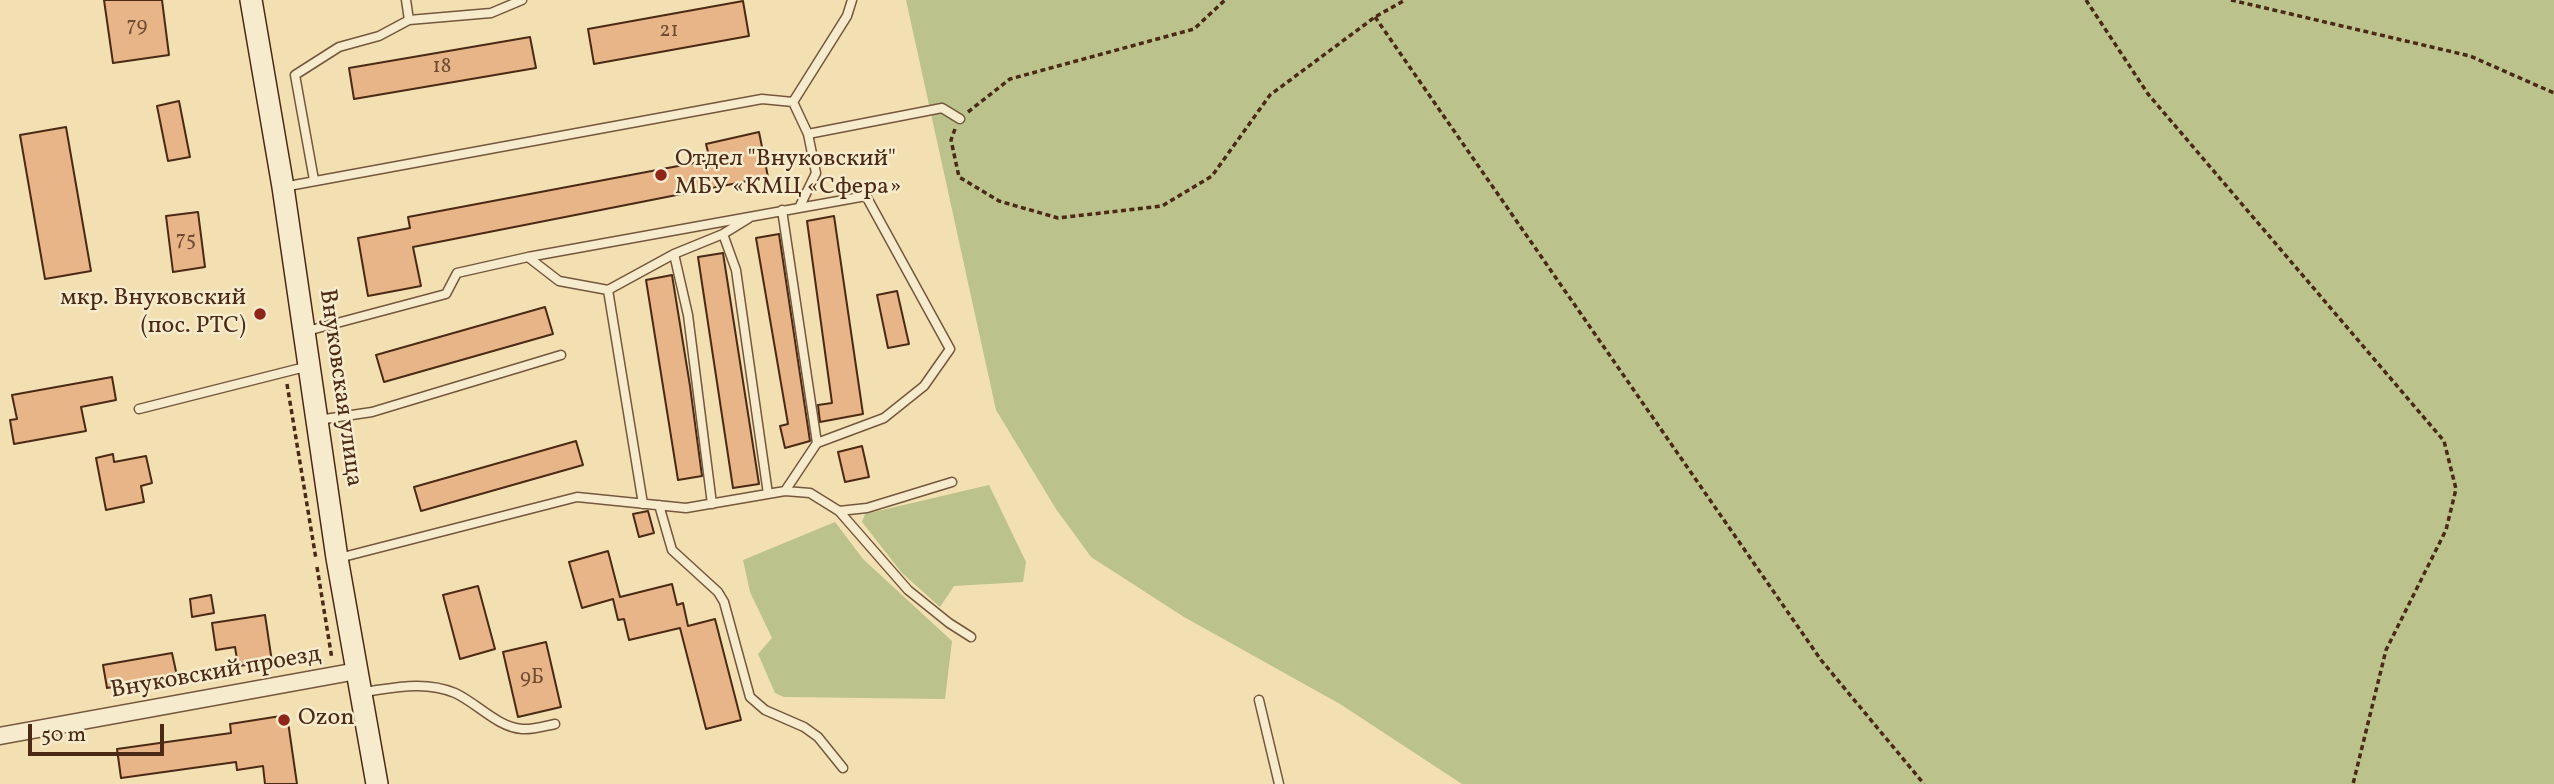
<!DOCTYPE html>
<meta charset="utf-8">
<style>
body{margin:0}
#map{position:relative;width:2554px;height:784px;overflow:hidden;background:#f3e0b2;font-family:Vollkorn,serif}
canvas{display:block}
.scale{position:absolute;left:28px;top:724px;width:136px;height:32px;box-sizing:border-box;border:4px solid #4a2915;border-top:0;padding-left:9px;font-size:21px;line-height:24px;white-space:nowrap;color:#4a2915;-webkit-text-stroke:5px #f7ebcd;paint-order:stroke}
</style>
<div id="map">
<canvas width="2554" height="784"></canvas>
<div class="scale">50 m</div>
</div>
<script>
const c = document.querySelector('canvas').getContext('2d');
c.lineJoin = 'round';
function paint(path, color) {
  c.fillStyle = color;
  c.fill(path, 'evenodd');
}
function stroke(path, color, width, dash) {
  c.strokeStyle = color;
  c.lineWidth = width;
  c.lineCap = dash ? 'butt' : 'round';
  c.setLineDash(dash || []);
  c.stroke(path);
}
function label(font, color, halo, rows, align = 'center') {
  c.font = font + ' Vollkorn,serif';
  c.lineWidth = 5;
  c.setLineDash([]);
  c.textBaseline = 'middle';
  c.strokeStyle = halo;
  c.fillStyle = color;
  for (const [text, x, y, turn = 0] of rows) {
    c.save();
    c.translate(x, y);
    c.rotate((+turn || 0) * Math.PI / 180);
    c.textAlign = isNaN(turn) ? turn : align;
    if (halo) c.strokeText(text, 0, 0);
    c.fillText(text, 0, 0);
    c.restore();
  }
}
const green = new Path2D(`
 M 906,0 L 2554,0 L 2554,784 L 1462,784 L 1340,704 L 1184,617 L 1091,557 L 1056,509 L 996,410 Z
 M 989,485 L 1026,562 L 1023,582 L 954,586 L 940,607 L 902,573 L 862,522 L 865,514 Z
 M 835,522 L 863,559 L 952,641 L 945,699 L 784,697 L 775,693 L 758,654 L 772,638 L 750,592 L 743,560 Z`);
const building = new Path2D(`
 M 104,0 L 162,0 L 169,55 L 113,63 Z
 M 743,1 L 749,36 L 594,64 L 588,29 Z
 M 530,37 L 536,68 L 354,99 L 349,68 Z
 M 179,101 L 190,157 L 168,161 L 157,106 Z
 M 66,127 L 91,271 L 45,279 L 20,135 Z
 M 759,132 L 768,177 L 413,247 L 421,286 L 368,296 L 358,238 L 410,228 L 408,217 L 710,160 L 706,144 Z
 M 198,212 L 205,267 L 173,272 L 166,216 Z
 M 834,216 L 863,414 L 820,422 L 818,405 L 832,403 L 807,221 Z
 M 779,234 L 810,441 L 785,448 L 780,426 L 788,424 L 756,238 Z
 M 723,253 L 759,484 L 733,488 L 698,257 Z
 M 672,275 L 690,386 L 702,476 L 678,480 L 646,280 Z
 M 897,291 L 909,344 L 888,348 L 877,295 Z
 M 545,307 L 553,334 L 384,382 L 376,355 Z
 M 112,377 L 116,400 L 81,407 L 86,431 L 14,444 L 10,420 L 17,419 L 12,395 Z
 M 576,441 L 583,465 L 421,511 L 414,487 Z
 M 862,446 L 869,477 L 845,482 L 838,452 Z
 M 113,454 L 114,462 L 146,456 L 152,483 L 141,486 L 144,502 L 106,510 L 96,458 Z
 M 648,511 L 654,533 L 639,537 L 633,514 Z
 M 608,551 L 620,597 L 672,584 L 677,605 L 683,603 L 688,626 L 715,619 L 741,720 L 706,729 L 680,628 L 629,640 L 624,619 L 618,620 L 613,599 L 582,608 L 569,562 Z
 M 478,586 L 495,649 L 460,659 L 443,595 Z
 M 211,595 L 214,613 L 192,617 L 190,599 Z
 M 265,615 L 272,662 L 238,666 L 235,647 L 216,650 L 212,623 Z
 M 546,642 L 561,707 L 518,717 L 503,652 Z
 M 172,653 L 177,676 L 107,688 L 103,665 Z
 M 287,715 L 297,784 L 265,784 L 263,766 L 237,770 L 236,762 L 121,778 L 117,749 L 231,733 L 230,724 Z`);
const path = new Path2D(`
 M 2086,0 L 2148,94 L 2444,441 L 2456,489 L 2446,530 L 2386,650 L 2353,784
 M 2231,0 L 2470,56 L 2554,93
 M 1375,17 L 1821,660 L 1924,784
 M 968,112 L 1010,79 L 1194,29 L 1225,0
 M 955,129 L 951,140 L 959,177 L 999,201 L 1058,218 L 1162,206 L 1212,176 L 1270,95 L 1375,17 L 1405,0
 M 287,384 L 316,559
 M 317,567 L 332,659`);
const service = new Path2D(`
 M 406,0 L 409,20 L 491,13 L 522,0
 M 793,102 L 847,16 L 852,0
 M 314,180 L 295,75 L 339,47 L 379,36 L 409,20
 M 283,187 L 762,99 L 793,102 L 808,134 L 942,108 L 960,119
 M 782,210 L 817,443
 M 723,234 L 736,270 L 768,494
 M 674,254 L 688,315 L 712,504
 M 528,257 L 559,281 L 608,290
 M 307,331 L 446,294 L 457,273 L 528,257 L 799,208 L 816,173 L 808,134
 M 139,409 L 309,366
 M 318,420 L 372,412 L 561,355
 M 785,491 L 810,493 L 839,511 L 908,590 L 949,623 L 971,637
 M 643,504 L 608,290 L 674,254 L 723,234 L 749,218
 M 659,505 L 672,550 L 718,592 L 724,602 L 750,697 L 765,710 L 804,727 L 818,737 L 843,768
 M 839,511 L 867,508 L 952,482
 M 339,558 L 577,497 L 686,508 L 785,491 L 817,443 L 884,418 L 924,386 L 950,349 L 866,196 L 799,208
 M 363,692 C 393,688 425,680 455,693 C 477,703 497,727 522,729 C 532,730 545,726 555,724
 M 1259,700 L 1279,784`);
const minor = new Path2D(`
 M 0,736 L 357,671`);
const secondary = new Path2D(`
 M 251,0 L 283,187 L 337,558 L 377,784`);
const markers = [
 [661,175,7,"#8f2418"],
 [260,314,7,"#8f2418"],
 [284,720,7,"#8f2418"]
];
const numberNames = [
 ["79",137,27],
 ["21",669,32],
 ["18",442,68],
 ["75",186,241],
 ["9Б",532,679]
];
const poiNames = [
 ["Отдел \"Внуковский\"",675,161],
 ["МБУ «КМЦ «Сфера»",675,189],
 ["мкр. Внуковский",246,300,"right"],
 ["(пос. РТС)",246,328,"right"],
 ["Ozon",298,720]
];
const streetNames = [
 ["Внуковская улица",339,388,82],
 ["Внуковский проезд",216,674,-10]
];
paint(green, '#bbc28c');
paint(building, '#e7b587');
stroke(building, '#4a2915', 2);
stroke(service, '#74573c', 11);
stroke(minor, '#74573c', 19);
stroke(secondary, '#4a2915', 24);
stroke(path, '#4a2915', 3.5, [5, 3.5]);
stroke(service, '#f7ebcd', 8);
stroke(minor, '#f7ebcd', 16);
stroke(secondary, '#f7ebcd', 21);
for (const [x, y, r, color] of markers) {
  const dot = new Path2D();
  dot.arc(x, y, r, 0, 2 * Math.PI);
  c.fillStyle = color;
  c.fill(dot);
  stroke(dot, '#f7ebcd', 2.5);
}
label('21px', '#714c32', null, numberNames);
label('24px', '#4a2915', '#f7ebcd', poiNames, 'left');
label('24px', '#4a2915', '#f7ebcd', streetNames);
</script>
